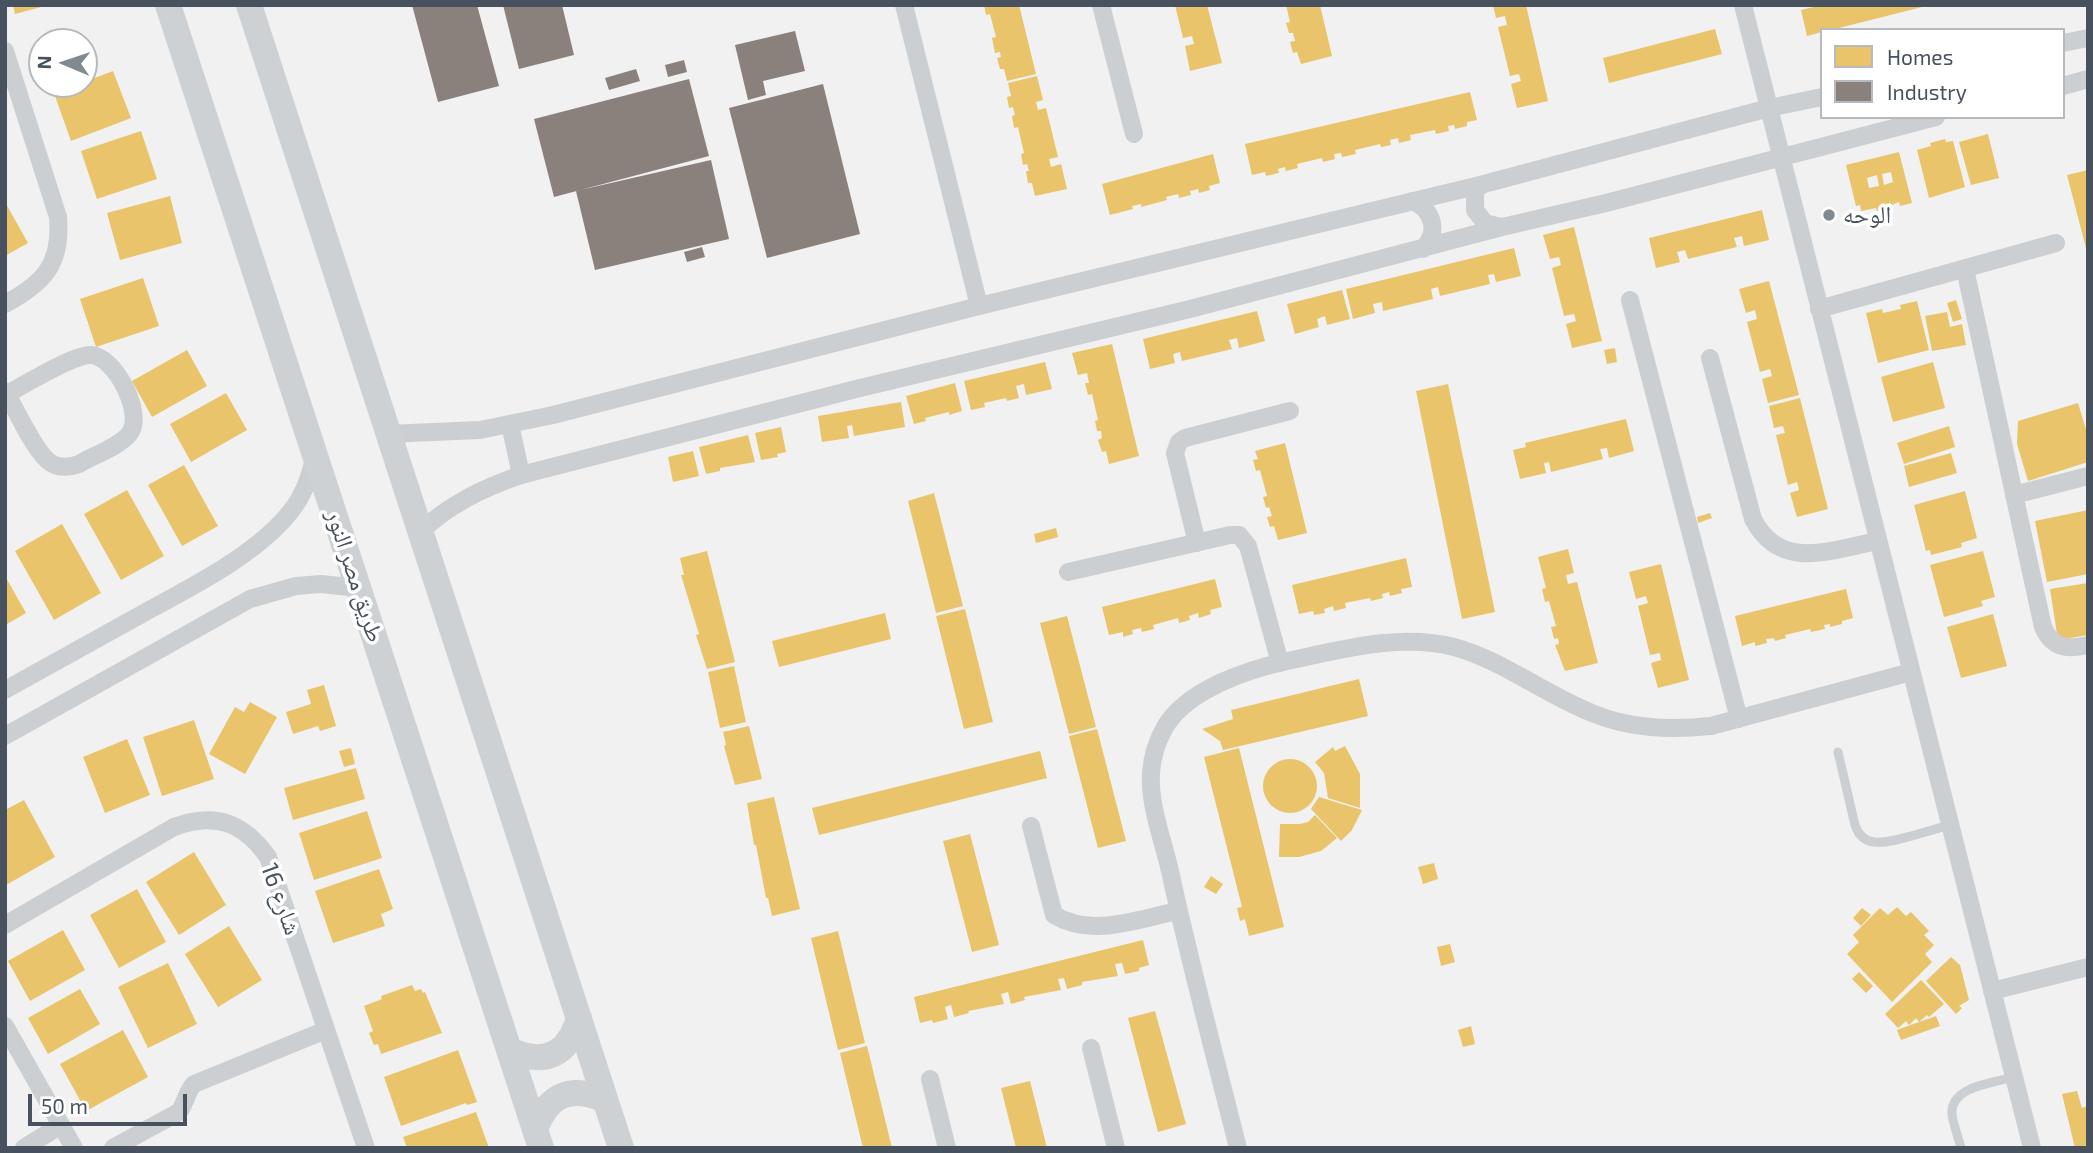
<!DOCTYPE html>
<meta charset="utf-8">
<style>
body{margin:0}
#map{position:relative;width:2093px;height:1153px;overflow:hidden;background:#f1f1f1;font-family:"Exo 2",sans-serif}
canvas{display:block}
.frame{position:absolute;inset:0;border:7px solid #47525e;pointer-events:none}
.legend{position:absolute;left:1820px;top:28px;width:245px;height:91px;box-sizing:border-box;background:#fff;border:2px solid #b5babf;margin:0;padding:9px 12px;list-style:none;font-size:21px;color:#47525e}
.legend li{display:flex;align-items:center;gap:14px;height:35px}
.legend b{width:35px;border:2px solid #b5babf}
.north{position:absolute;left:28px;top:28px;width:70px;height:70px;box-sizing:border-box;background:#fff;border:2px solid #b5babf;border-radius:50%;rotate:272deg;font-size:19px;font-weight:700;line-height:28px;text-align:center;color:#47525e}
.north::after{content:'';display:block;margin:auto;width:24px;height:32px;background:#828a91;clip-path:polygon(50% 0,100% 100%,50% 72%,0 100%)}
.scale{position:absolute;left:28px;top:1094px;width:159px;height:32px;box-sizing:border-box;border:4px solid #47525e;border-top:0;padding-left:9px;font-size:21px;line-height:24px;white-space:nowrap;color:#47525e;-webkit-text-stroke:5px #fff;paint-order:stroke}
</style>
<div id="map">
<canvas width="2093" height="1153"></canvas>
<div class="frame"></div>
<ul class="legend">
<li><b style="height:19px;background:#e9c46a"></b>Homes</li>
<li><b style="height:19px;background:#8a817c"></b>Industry</li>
</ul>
<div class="north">N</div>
<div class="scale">50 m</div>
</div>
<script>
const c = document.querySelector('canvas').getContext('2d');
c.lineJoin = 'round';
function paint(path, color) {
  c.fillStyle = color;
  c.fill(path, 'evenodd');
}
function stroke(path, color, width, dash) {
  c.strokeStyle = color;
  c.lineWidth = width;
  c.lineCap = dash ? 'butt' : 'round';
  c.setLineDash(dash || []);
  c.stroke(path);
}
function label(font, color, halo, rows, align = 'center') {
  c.font = font + ' "Exo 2","Noto Naskh Arabic",sans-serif';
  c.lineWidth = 7;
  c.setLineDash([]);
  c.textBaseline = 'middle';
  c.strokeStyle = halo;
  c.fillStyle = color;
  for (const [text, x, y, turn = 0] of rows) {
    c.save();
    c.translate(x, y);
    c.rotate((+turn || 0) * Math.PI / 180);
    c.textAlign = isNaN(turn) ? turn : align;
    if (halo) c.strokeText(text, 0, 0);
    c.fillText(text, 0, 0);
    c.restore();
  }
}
const homes = new Path2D(`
 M 13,5 L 45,5 L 45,6 L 15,14 Z
 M 984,5 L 1019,5 L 1036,74 L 1007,81 L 1004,69 L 1000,69 L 997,58 L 1001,57 L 1000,52 L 995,53 L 992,38 L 996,37 L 990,14 L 986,15 Z
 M 1175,5 L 1207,5 L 1222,63 L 1190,71 L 1185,46 L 1194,44 L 1192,36 L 1183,38 Z
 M 1286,5 L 1320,5 L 1332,56 L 1301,64 L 1297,52 L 1293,53 L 1290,42 L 1295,41 L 1293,33 L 1289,33 L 1286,23 L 1290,22 Z
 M 1493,5 L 1526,5 L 1548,101 L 1517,108 L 1511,84 L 1521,81 L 1519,74 L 1510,76 L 1498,27 L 1507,25 L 1505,16 L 1496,18 Z
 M 1822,5 L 1926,5 L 1926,6 L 1831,30 L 1822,30 L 1822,32 L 1807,36 L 1801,10 Z
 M 1715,29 L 1722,54 L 1609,83 L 1603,58 Z
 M 113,71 L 131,118 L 71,141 L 54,93 L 78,84 L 84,84 L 84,82 Z
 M 1037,76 L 1043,100 L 1036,102 L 1038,110 L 1046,108 L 1058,157 L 1049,159 L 1051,167 L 1061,164 L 1067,189 L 1035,196 L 1032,183 L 1028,183 L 1026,171 L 1029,171 L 1027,164 L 1023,165 L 1021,154 L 1024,153 L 1018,127 L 1014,128 L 1012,116 L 1015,115 L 1013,107 L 1009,108 L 1007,97 L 1011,96 L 1008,83 Z
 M 1470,92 L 1477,120 L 1467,122 L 1467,126 L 1455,129 L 1454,125 L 1448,126 L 1449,131 L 1436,134 L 1435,130 L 1410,135 L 1411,140 L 1399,143 L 1398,138 L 1390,140 L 1391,145 L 1381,147 L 1380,144 L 1355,150 L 1356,154 L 1342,157 L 1341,153 L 1334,154 L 1335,159 L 1323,162 L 1322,158 L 1297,164 L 1298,168 L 1286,171 L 1285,167 L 1278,169 L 1279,173 L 1266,176 L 1265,172 L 1252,175 L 1245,144 Z
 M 141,131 L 157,179 L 97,199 L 81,151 Z
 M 1988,134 L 1999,178 L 1971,185 L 1959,142 Z
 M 1945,139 L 1946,142 L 1953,141 L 1965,187 L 1929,198 L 1917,150 L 1931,146 L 1930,143 Z
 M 1899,152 L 1912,203 L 1900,206 L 1899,202 L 1877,211 L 1876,208 L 1861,211 L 1860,205 L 1856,206 L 1846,165 ZM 1891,172 L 1893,182 L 1884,185 L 1882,174 ZM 1877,175 L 1879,186 L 1869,188 L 1867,178 Z
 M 1213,154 L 1220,183 L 1209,186 L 1210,190 L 1199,193 L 1198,189 L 1190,191 L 1191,195 L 1179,198 L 1178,194 L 1166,197 L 1167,200 L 1141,207 L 1141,204 L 1132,206 L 1133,209 L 1110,215 L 1102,184 Z
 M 2088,170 L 2088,251 L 2087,252 L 2067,175 Z
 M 170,196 L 182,243 L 120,260 L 107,213 Z
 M 5,202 L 28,243 L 5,256 Z
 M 1762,210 L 1769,240 L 1744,246 L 1742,236 L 1734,238 L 1737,247 L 1688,259 L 1685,250 L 1677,252 L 1680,262 L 1656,268 L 1649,238 Z
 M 1574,227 L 1602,341 L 1572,348 L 1566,324 L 1576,321 L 1574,314 L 1564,316 L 1552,268 L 1561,265 L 1559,257 L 1550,259 L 1543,235 Z
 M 1514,248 L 1521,276 L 1496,282 L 1494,274 L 1488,275 L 1490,284 L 1440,296 L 1438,287 L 1431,289 L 1433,299 L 1383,311 L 1382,302 L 1373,304 L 1375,313 L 1353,319 L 1346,289 Z
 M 143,278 L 159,326 L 96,347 L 80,299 Z
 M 1769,281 L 1799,395 L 1768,403 L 1762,379 L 1772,376 L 1770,369 L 1760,372 L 1747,322 L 1757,319 L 1755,310 L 1746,313 L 1739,289 Z
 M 1342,290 L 1350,319 L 1327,325 L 1325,316 L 1317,319 L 1319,327 L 1295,334 L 1287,304 Z
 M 1956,300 L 1962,319 L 1953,322 L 1947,303 Z
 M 1917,301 L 1929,350 L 1878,363 L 1866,313 L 1882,309 L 1883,313 L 1901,309 L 1900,305 Z
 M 1257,311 L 1265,341 L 1239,348 L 1237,338 L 1229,340 L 1232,349 L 1182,361 L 1180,352 L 1173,354 L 1175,363 L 1150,369 L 1143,339 Z
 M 1947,312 L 1950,327 L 1962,324 L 1966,345 L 1932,351 L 1925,316 Z
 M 1112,344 L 1139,456 L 1109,464 L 1106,451 L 1102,452 L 1098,440 L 1102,438 L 1101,431 L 1097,431 L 1095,421 L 1098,420 L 1092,394 L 1088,395 L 1085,383 L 1089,383 L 1087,373 L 1078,375 L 1072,353 Z
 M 1615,348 L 1617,362 L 1607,364 L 1604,350 Z
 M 187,350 L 207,386 L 152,417 L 132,381 Z
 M 1045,362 L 1052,389 L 1026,395 L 1024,384 L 1016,386 L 1019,398 L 1007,401 L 1006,398 L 984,403 L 985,407 L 971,410 L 964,381 Z
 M 1933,362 L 1945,408 L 1893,422 L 1881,377 Z
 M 955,383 L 962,411 L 949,415 L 949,412 L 925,418 L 926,421 L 914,424 L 906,396 Z
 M 1448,384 L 1495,612 L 1462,619 L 1416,391 Z
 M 226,393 L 247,430 L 191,462 L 170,424 Z
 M 1800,398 L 1828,509 L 1797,517 L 1790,493 L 1799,490 L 1797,482 L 1788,485 L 1776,435 L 1785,433 L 1783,426 L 1774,428 L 1769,406 Z
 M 901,402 L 905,427 L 854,436 L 852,425 L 847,426 L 849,438 L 822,442 L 818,416 Z
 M 2078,403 L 2088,436 L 2088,462 L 2028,481 L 2017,444 L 2018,421 Z
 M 1626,419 L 1634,451 L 1609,458 L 1607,448 L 1600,449 L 1603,459 L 1551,472 L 1549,462 L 1544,463 L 1546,473 L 1520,479 L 1513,450 L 1526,447 L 1525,443 Z
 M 1949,426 L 1955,447 L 1904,464 L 1897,443 Z
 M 781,427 L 786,452 L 777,454 L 778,457 L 761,460 L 755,433 Z
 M 748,435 L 755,462 L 720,468 L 720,471 L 706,474 L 699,447 Z
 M 1285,443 L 1307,533 L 1278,540 L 1274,526 L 1270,527 L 1267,517 L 1272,516 L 1269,507 L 1266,508 L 1263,497 L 1267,496 L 1260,470 L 1256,471 L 1253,460 L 1258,459 L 1255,451 Z
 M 693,451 L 699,476 L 673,482 L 668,457 Z
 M 1951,453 L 1957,473 L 1909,487 L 1904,466 Z
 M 184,465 L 218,526 L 182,546 L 148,485 Z
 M 127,490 L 164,556 L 121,580 L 84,514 Z
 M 1965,491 L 1977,538 L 1961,543 L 1962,547 L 1931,555 L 1930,550 L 1926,551 L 1914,505 Z
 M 934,493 L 963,606 L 936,613 L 908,501 Z
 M 2088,510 L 2088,574 L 2047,582 L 2035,521 Z
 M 1710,513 L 1712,518 L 1698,523 L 1697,517 Z
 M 62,524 L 101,593 L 54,620 L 15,551 Z
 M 1056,528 L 1058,537 L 1036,543 L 1034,534 Z
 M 1568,549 L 1574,573 L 1566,575 L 1568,584 L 1577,582 L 1598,663 L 1565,671 L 1555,645 L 1559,644 L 1558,638 L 1554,639 L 1551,627 L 1556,626 L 1549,601 L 1545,602 L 1542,589 L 1546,588 L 1538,557 Z
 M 707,551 L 735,662 L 707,669 L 696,635 L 699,634 L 681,575 L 684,575 L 680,558 Z
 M 1983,551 L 1995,597 L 1981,601 L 1983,606 L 1944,617 L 1930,565 Z
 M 1406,558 L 1412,587 L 1401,589 L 1402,593 L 1390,596 L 1389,592 L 1382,594 L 1383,598 L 1371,601 L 1370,598 L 1345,603 L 1346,608 L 1334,611 L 1333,606 L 1324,609 L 1325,613 L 1314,615 L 1313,611 L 1299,614 L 1292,585 Z
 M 1661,564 L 1689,680 L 1658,688 L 1651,663 L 1661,660 L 1660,653 L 1650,655 L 1638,606 L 1648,603 L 1646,596 L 1636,599 L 1629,572 Z
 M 5,576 L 26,613 L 7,624 L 5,621 Z
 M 1215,579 L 1222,607 L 1210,610 L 1211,614 L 1199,618 L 1198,613 L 1189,616 L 1190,620 L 1179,623 L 1178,618 L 1153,625 L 1154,629 L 1142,632 L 1141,628 L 1132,630 L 1133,634 L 1123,637 L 1123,632 L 1109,635 L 1102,607 Z
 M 2088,583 L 2088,635 L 2058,640 L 2050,589 Z
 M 1846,589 L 1853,618 L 1842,621 L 1842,624 L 1830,627 L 1830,624 L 1824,625 L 1825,629 L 1811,632 L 1810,629 L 1785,635 L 1786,638 L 1775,641 L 1774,638 L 1766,639 L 1767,643 L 1755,646 L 1755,642 L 1742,646 L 1735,616 Z
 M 965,609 L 993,722 L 964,729 L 936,616 Z
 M 885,613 L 891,639 L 779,667 L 772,641 Z
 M 1993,614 L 2007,666 L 1961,678 L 1947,627 Z
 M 1067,616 L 1096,727 L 1069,734 L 1040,623 Z
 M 734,666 L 746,722 L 720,728 L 708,672 Z
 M 1359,679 L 1368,716 L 1223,750 L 1220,741 L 1202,729 L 1233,719 L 1231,710 Z
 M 324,685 L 336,726 L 320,731 L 318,726 L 293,734 L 286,712 L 311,704 L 307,690 Z
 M 250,702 L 277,717 L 245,774 L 209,754 L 235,707 L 244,712 Z
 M 194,720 L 214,779 L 162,796 L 143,737 Z
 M 749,726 L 762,779 L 735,785 L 724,746 L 726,745 L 723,732 Z
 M 1097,729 L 1126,841 L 1098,848 L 1069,736 Z
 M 127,739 L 150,795 L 105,813 L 83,757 Z
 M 1345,746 L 1360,774 L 1360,808 L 1328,798 L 1324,773 L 1315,762 L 1333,747 L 1335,751 Z
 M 351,748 L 355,764 L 344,767 L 339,751 Z
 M 1239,748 L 1284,927 L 1249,936 L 1245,919 L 1240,921 L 1237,908 L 1242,907 L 1204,757 Z
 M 1040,751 L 1047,778 L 819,835 L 812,808 Z
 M1263 786a27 27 0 1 1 54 0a27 27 0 1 1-54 0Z
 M 356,768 L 365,799 L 293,820 L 284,788 Z
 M 774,797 L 800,909 L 772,916 L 768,898 L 766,898 L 756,845 L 754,845 L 747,803 Z
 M 1319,797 L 1362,810 L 1352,830 L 1341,841 L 1311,809 Z
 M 24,800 L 55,857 L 6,885 L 5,810 Z
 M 367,811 L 382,858 L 314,880 L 299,833 Z
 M 1315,815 L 1337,838 L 1321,851 L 1299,857 L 1279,857 L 1280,824 L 1300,824 L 1308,822 Z
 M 970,834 L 999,945 L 972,952 L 943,841 Z
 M 194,852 L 226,905 L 179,935 L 146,882 Z
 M 1434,863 L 1438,879 L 1423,884 L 1418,867 Z
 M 379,869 L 393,909 L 381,914 L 385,926 L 333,943 L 315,891 Z
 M 1211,876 L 1223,884 L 1216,894 L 1204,887 Z
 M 137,889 L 166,942 L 119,968 L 90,915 Z
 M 1897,907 L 1906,916 L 1911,912 L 1929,931 L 1924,935 L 1934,945 L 1925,954 L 1932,962 L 1892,1002 L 1847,954 L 1859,942 L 1853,935 L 1880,908 L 1888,915 Z
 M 1862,908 L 1871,915 L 1861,926 L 1853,918 Z
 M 229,926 L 262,980 L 218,1007 L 185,954 Z
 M 63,930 L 85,970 L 30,1001 L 8,961 Z
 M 838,931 L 865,1043 L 838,1050 L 811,938 Z
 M 1143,940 L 1149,965 L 1139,968 L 1139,971 L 1125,974 L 1122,963 L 1115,964 L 1118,976 L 1082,982 L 1082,985 L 1067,989 L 1064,978 L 1058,979 L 1061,990 L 1024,997 L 1025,1000 L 1011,1004 L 1008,992 L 1001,994 L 1004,1004 L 968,1011 L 969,1013 L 954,1017 L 951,1005 L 945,1007 L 948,1019 L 933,1023 L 932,1020 L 920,1023 L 914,997 Z
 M 1450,944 L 1455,962 L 1441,966 L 1437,947 Z
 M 1951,957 L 1960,965 L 1969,1000 L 1959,1006 L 1962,1008 L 1956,1014 L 1926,981 Z
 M 168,963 L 197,1024 L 148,1048 L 118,987 Z
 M 1859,972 L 1873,986 L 1866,993 L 1852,979 Z
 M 1921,980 L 1944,1004 L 1929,1017 L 1927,1015 L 1919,1022 L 1936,1016 L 1940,1026 L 1901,1040 L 1897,1030 L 1919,1022 L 1916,1018 L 1909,1025 L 1906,1021 L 1898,1028 L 1885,1014 Z
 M 412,985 L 415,991 L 421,989 L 423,993 L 425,992 L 442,1033 L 381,1054 L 378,1044 L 374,1045 L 369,1033 L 373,1031 L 364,1006 L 382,999 L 381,996 Z
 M 80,989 L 100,1024 L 48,1054 L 28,1018 Z
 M 1155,1011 L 1186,1124 L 1158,1132 L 1128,1018 Z
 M 1471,1026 L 1475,1044 L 1463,1047 L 1458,1030 Z
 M 123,1030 L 148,1077 L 86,1111 L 60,1064 Z
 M 867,1046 L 892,1148 L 863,1148 L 840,1053 Z
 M 458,1050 L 477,1102 L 467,1105 L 466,1103 L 401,1126 L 384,1077 Z
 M 1030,1081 L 1047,1148 L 1016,1148 L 1001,1088 Z
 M 2077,1091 L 2082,1108 L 2088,1106 L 2088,1145 L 2075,1148 L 2062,1094 Z
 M 476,1112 L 489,1148 L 407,1148 L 403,1137 Z`);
const industry = new Path2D(`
 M 412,5 L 477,5 L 499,86 L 438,102 Z
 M 503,5 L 562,5 L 574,55 L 519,69 Z
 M 795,31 L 805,71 L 763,81 L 766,95 L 748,100 L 735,45 Z
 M 684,60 L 687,72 L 668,77 L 665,65 Z
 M 636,69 L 640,81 L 609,90 L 605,78 Z
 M 689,79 L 709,156 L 554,197 L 534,119 Z
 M 823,84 L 860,234 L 767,258 L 729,108 Z
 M 711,160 L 729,239 L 595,270 L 576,191 Z
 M 702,247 L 705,257 L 687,262 L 684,252 Z`);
const lane = new Path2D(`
 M 1838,752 L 1855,825 C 1858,834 1864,841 1874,842 C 1889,845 1933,829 1950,825
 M 1961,1148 C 1958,1137 1954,1126 1952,1115 C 1949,1086 1994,1083 2014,1077`);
const street = new Path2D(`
 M 904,5 L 979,306
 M 1101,5 L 1134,134
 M 1743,5 L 2032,1148
 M 2063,43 L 2088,38
 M 5,51 L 58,217 C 62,264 44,283 5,304
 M 2063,86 L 2088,79
 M 1480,185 L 1475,192 L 1475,210 L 1485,223 L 1501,227
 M 1412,201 C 1434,210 1439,232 1423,249
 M 1965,269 L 2043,627 C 2052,648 2067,650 2088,645
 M 1630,300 L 1739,719
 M 1819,309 L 2056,243
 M 1710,358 L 1753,519 C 1780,572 1831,550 1878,541
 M 5,391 C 15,407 36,455 51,463 C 60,469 70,467 79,464 C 92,456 121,446 130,433 C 144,413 115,356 91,355 C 74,354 24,385 7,394
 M 510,424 L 521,475
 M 387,434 L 480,430 L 553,415 L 979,306 L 1480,185 L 1769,108 L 1822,97
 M 2014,495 L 2088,476
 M 420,532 C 450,504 483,488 521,475 L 856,389 L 1190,309 L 1502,227 L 1606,203 L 1936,117
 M 1197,543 L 1175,453 L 1179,442 L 1185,438 L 1290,411
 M 1068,572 L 1230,535 L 1239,535 L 1248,546 L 1280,663
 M 5,690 C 54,663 102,636 151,609 C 197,584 258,553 291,511 C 303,496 310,477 314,458
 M 5,736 L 250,599 L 296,586 L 321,584 L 359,588
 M 1031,826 L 1054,915 C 1092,938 1137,919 1178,911
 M 5,925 L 174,827 C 215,812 243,822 268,857 L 366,1148
 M 1992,991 L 2088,967
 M 5,1026 L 74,1148
 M 1091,1048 L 1116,1148
 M 930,1079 L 947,1148
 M 24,1148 L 61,1125
 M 113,1148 L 179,1112 C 186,1103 186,1092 194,1084 L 326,1030
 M 1238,1148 C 1215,1056 1190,964 1170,871 C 1163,840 1149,805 1151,773 C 1152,757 1157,741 1165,727 C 1187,690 1246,670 1287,661 C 1340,650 1400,633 1454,647 C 1504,661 1544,694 1592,713 C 1630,729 1670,730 1711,726 L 1911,672`);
const secondary = new Path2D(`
 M 168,5 L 541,1148
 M 249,5 L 621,1148
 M 510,1050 C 545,1066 568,1055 579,1018
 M 535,1130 C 548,1094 571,1085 605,1100`);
const markers = [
 [1829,215,7,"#828a91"]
];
const poiNames = [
 ["الوحه",1843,215]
];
const streetNames = [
 ["طريق مصر النور",355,576,72],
 ["شارع 16",281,899,70]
];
paint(homes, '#e9c46a');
paint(industry, '#8a817c');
stroke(lane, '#cccfd2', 9);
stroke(street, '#cccfd2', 18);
stroke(secondary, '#ced1d4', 26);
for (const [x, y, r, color] of markers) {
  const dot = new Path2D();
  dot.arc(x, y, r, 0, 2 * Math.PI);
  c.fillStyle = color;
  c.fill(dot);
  stroke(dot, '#fff', 2.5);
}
label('24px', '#47525e', '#fff', poiNames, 'left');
label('24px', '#47525e', '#fff', streetNames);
</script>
